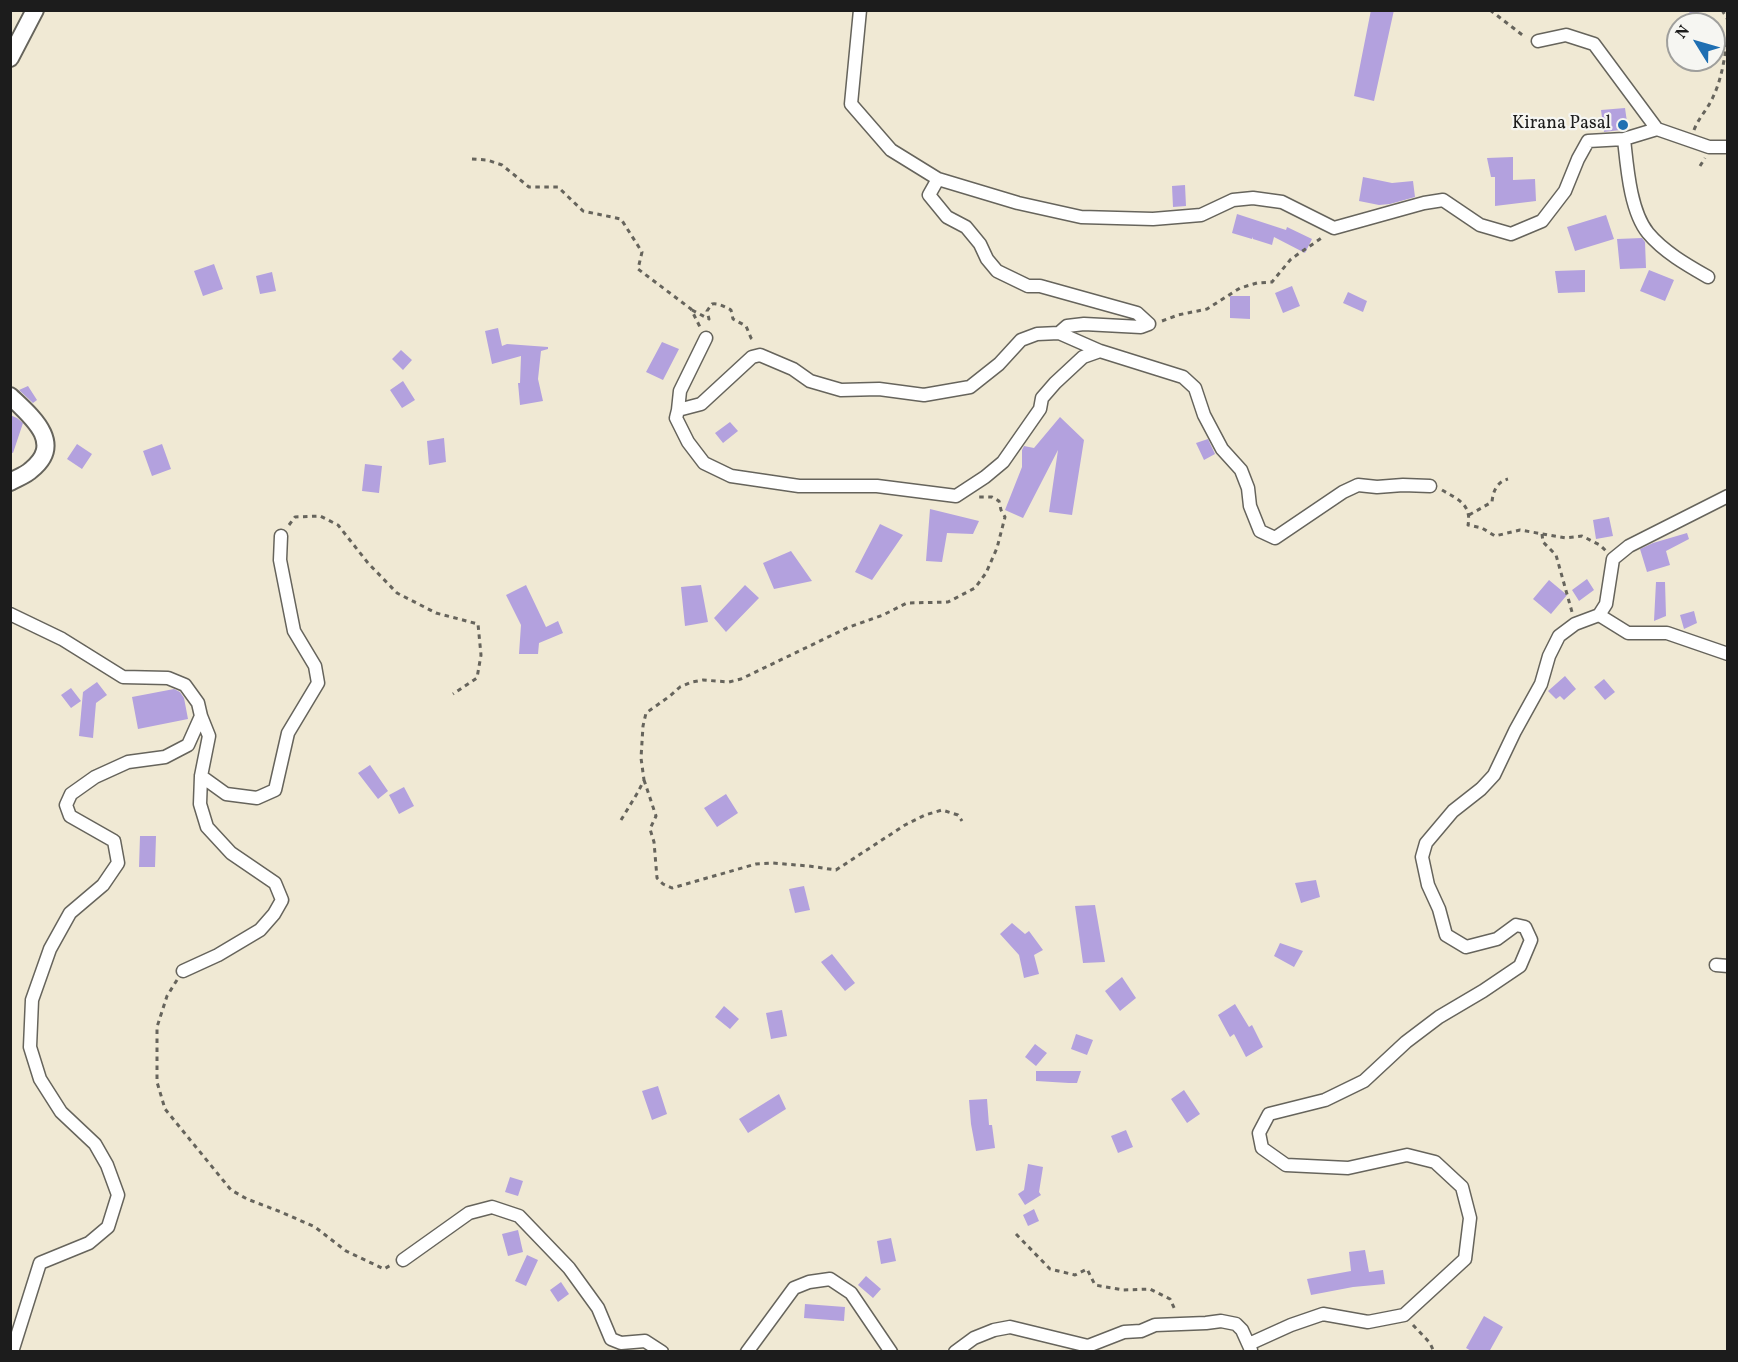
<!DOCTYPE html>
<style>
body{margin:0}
#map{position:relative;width:1738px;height:1362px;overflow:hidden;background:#f0e9d4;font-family:Vollkorn,serif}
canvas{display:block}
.frame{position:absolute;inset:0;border:12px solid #1c1c1c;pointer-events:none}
.north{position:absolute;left:1666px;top:12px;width:60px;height:60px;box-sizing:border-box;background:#f6f6f2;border:2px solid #9f9f9c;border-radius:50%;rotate:307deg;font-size:16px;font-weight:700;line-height:24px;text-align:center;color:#1c1c1c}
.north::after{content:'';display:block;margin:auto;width:21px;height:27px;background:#1f6fb2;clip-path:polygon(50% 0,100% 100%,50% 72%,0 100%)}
</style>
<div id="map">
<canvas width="1738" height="1362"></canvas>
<div class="frame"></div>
<div class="north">N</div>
</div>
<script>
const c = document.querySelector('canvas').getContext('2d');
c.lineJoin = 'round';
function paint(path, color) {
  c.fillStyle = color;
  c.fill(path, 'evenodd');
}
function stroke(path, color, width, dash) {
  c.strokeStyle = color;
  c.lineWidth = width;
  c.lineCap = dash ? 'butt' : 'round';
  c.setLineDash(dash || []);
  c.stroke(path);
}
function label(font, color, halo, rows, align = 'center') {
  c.font = font + ' Vollkorn,serif';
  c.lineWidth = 4.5;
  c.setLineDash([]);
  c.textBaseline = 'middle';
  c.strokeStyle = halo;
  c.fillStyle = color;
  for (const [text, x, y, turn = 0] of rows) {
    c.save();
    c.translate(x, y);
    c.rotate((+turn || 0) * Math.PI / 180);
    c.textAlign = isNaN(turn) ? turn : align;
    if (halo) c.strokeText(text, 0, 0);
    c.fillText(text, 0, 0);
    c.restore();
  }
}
const building = new Path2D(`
 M 1371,10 L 1394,10 L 1374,101 L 1354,96 Z
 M 1691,10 L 1695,10 L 1718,24 L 1682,24 Z
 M 1625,108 L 1628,129 L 1604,132 L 1601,110 Z
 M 1513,157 L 1513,180 L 1535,179 L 1536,201 L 1495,206 L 1495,177 L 1491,177 L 1487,158 Z
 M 1363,177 L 1392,183 L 1413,181 L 1415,197 L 1390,204 L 1379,205 L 1359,201 Z
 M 1185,185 L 1186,206 L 1173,207 L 1172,186 Z
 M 1237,214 L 1286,230 L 1287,227 L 1312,239 L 1305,253 L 1274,237 L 1272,245 L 1253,239 L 1252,237 L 1252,239 L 1232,233 Z
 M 1606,215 L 1614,239 L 1575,251 L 1567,227 Z
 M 1642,238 L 1645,242 L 1646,268 L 1620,269 L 1617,239 Z
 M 214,264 L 223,289 L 203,296 L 194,271 Z
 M 1585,270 L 1585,292 L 1558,293 L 1555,271 Z
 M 1649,270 L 1674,280 L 1665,301 L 1640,291 Z
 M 272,272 L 276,291 L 260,294 L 256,276 Z
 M 1292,286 L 1300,306 L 1283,313 L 1275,293 Z
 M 1348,292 L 1367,301 L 1363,312 L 1343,303 Z
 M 1230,296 L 1250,296 L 1250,319 L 1230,318 Z
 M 498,328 L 502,346 L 507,344 L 548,347 L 548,349 L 541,351 L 538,379 L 543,401 L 520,405 L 518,383 L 520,383 L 521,356 L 492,364 L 485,331 Z
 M 662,342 L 679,349 L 663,380 L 646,372 Z
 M 401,350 L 412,360 L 403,370 L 392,359 Z
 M 403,381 L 415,400 L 402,408 L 390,390 Z
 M 28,386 L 37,400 L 33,403 L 19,390 Z
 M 10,415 L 17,418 L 23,423 L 13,453 L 10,452 Z
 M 1060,417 L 1084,440 L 1072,515 L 1049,512 L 1058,450 L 1023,518 L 1005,510 L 1022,467 L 1022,450 L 1024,446 L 1034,448 Z
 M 730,422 L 738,431 L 723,443 L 715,433 Z
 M 444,438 L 446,462 L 429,465 L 427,441 Z
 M 1208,439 L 1215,454 L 1204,460 L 1196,443 Z
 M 77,444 L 92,454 L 82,469 L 67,459 Z
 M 162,444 L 171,469 L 152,476 L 143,451 Z
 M 365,464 L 382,466 L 379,493 L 362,491 Z
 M 930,509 L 979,521 L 973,534 L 947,533 L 942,562 L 926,561 Z
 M 1609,517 L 1613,536 L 1596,539 L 1593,520 Z
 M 880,524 L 903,535 L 872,580 L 855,572 Z
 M 1687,533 L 1689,539 L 1666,551 L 1670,565 L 1647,572 L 1640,549 L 1653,543 Z
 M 791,551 L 812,581 L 774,589 L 763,563 Z
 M 1587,579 L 1594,590 L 1579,601 L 1572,590 Z
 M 1549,580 L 1567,595 L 1551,614 L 1533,599 Z
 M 1656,582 L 1665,582 L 1666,616 L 1654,621 Z
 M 526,585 L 546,627 L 558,621 L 563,633 L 539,643 L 538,654 L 519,654 L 521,625 L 506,595 Z
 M 701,585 L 708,622 L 685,626 L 681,587 Z
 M 745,585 L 759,598 L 726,632 L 714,618 Z
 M 1694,611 L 1697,623 L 1684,629 L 1680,615 Z
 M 1565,676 L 1576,689 L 1564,700 L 1560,696 L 1556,699 L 1548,691 Z
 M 1604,679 L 1615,692 L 1605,700 L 1594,687 Z
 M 97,682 L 107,695 L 96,703 L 93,738 L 79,736 L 83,692 Z
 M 71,688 L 81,701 L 71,708 L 61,695 Z
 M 174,689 L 180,692 L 184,698 L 188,719 L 138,729 L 132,697 Z
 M 370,765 L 388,791 L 378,799 L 358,773 Z
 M 404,787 L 414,806 L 399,814 L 389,795 Z
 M 726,794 L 738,813 L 717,827 L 704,808 Z
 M 140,836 L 156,836 L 155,867 L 139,867 Z
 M 1316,880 L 1320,897 L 1301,903 L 1295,883 Z
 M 804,886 L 810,910 L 795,913 L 789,889 Z
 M 1095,905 L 1105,962 L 1083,963 L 1075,906 Z
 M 1012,923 L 1025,934 L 1029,931 L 1043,950 L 1034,955 L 1039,974 L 1024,978 L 1019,955 L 1000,934 Z
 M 1280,943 L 1303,951 L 1294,967 L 1274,956 Z
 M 832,954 L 855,983 L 845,991 L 821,962 Z
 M 1122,977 L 1136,998 L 1120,1011 L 1105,991 Z
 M 1235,1004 L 1249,1027 L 1252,1025 L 1263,1047 L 1246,1057 L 1234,1034 L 1230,1037 L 1218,1015 Z
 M 724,1006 L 739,1019 L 730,1029 L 715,1017 Z
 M 782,1010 L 787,1036 L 771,1039 L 766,1013 Z
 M 1076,1034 L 1093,1040 L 1087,1055 L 1071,1049 Z
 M 1035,1044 L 1047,1053 L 1036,1066 L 1025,1057 Z
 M 1036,1071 L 1081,1071 L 1077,1083 L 1069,1083 L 1036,1081 Z
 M 658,1086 L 667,1114 L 652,1120 L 642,1091 Z
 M 1184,1090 L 1200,1114 L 1187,1123 L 1171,1099 Z
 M 779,1094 L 786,1109 L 748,1133 L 739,1119 Z
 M 987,1099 L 989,1125 L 992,1125 L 995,1148 L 976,1151 L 971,1124 L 969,1100 Z
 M 1126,1130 L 1133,1147 L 1118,1153 L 1111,1136 Z
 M 1028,1164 L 1043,1167 L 1039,1192 L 1041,1195 L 1025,1205 L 1018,1194 L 1024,1190 Z
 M 510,1177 L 523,1181 L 518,1196 L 505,1192 Z
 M 1034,1209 L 1039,1221 L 1028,1226 L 1023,1215 Z
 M 518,1230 L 523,1252 L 508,1256 L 502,1234 Z
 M 891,1238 L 896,1261 L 881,1264 L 877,1241 Z
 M 1365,1250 L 1369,1272 L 1383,1270 L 1385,1284 L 1353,1287 L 1311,1295 L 1307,1279 L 1351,1271 L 1349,1252 Z
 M 527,1255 L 538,1260 L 526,1286 L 515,1281 Z
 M 866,1276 L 881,1289 L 873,1298 L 858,1285 Z
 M 561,1282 L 569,1294 L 558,1302 L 550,1290 Z
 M 805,1304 L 845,1307 L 844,1321 L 804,1318 Z
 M 1484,1316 L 1503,1327 L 1489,1352 L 1473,1352 L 1466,1348 Z`);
const path = new Path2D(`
 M 1490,10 L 1525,37
 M 1722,10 L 1728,20
 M 1694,130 C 1699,117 1708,109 1713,97 C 1722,79 1725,55 1728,36
 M 472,159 L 487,160 L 502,165 L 529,187 L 558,187 L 583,211 L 621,219 L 642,252 L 638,269 L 691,309 L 700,327
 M 1700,166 L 1705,158
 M 692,310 L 709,319 L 707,311 L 712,304 C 719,303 725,307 731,310 L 733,319 L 746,326 L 751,338 L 755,342
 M 1162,321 L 1178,315 L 1207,309 L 1240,288 L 1257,283 L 1272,282 L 1291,259 L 1323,237
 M 1442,490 C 1457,499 1472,504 1468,525 L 1482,528 L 1495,536 L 1520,530 L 1566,538 L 1582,536 L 1600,545 L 1606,551
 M 1469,515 L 1492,502 C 1493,491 1497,482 1508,479
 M 289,525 L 295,517 L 320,516 L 338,525 L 368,563 L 397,593 L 436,613 L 478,624 L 481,655 L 477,678 L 453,694
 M 1542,534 L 1543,542 L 1556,555 L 1572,612
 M 644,780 L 656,816 L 650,829 L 654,842 L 657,878 L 663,884 L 672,888 L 756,864 L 772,863 L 809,866 L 836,870 L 905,825 L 925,815 L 942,810 L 958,815 L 962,821
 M 621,820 L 638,792 L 644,780 L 641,758 L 643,726 L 646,713 L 670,696 L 680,687 L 692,682 L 703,680 L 729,682 L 741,679 L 849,627 L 883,615 L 907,603 L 948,602 L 975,588 L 986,573 L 997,548 L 1005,517 L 1001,510 L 999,501 L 992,497 L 979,497
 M 177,980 L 167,996 L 157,1027 L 157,1082 L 165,1109 L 231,1190 L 247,1199 L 281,1212 L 315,1227 L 346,1251 L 384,1269 L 391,1265
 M 1016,1234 L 1050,1269 L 1075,1275 L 1087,1269 L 1095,1285 L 1123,1290 L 1150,1289 L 1170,1299 L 1176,1312
 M 1413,1325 L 1430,1343 L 1434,1352`);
const minor = new Path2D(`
 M 860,10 L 851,104 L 891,150 L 938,179 L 1018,203 L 1081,217 L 1153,219 L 1201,215 L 1233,200 L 1253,198 L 1282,202 L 1334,228 L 1424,203 L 1443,200 L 1480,225 L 1511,234 L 1542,221 L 1565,191 L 1578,159 L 1588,141 L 1624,139 L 1657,129 L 1709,147 L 1728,147
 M 1538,41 L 1566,35 L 1594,44 L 1657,129
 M 1624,139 C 1627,166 1630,211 1648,233 C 1664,252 1687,265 1708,277
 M 1059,333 L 1100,351 L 1183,377 L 1195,388 L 1204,415 L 1222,449 L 1241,470 L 1248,488 L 1250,506 L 1260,531 L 1275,538 L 1343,492 L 1358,485 L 1377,487 L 1403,485 L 1430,486
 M 706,338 L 680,391 L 678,410 L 701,404 L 752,357 L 760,355 L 793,369 L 810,381 L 841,390 L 879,389 L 924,395 L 970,387 L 999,364 L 1021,340 L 1037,334 L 1059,333 L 1067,326 L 1084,324 L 1141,327 L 1149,324 L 1137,313 L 1040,286 L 1028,286 L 997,271 L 987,259 L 980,244 L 966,227 L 947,217 L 929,195 L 938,179
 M 678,410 L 676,418 L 688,442 L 704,463 L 731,476 L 799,486 L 877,486 L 956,496 L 985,477 L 1003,462 L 1040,409 L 1042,398 L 1055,383 L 1083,357 L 1100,351
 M 10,614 L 62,639 L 123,677 L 168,678 L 185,685 L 198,703 L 201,716 L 188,745 L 165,757 L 128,762 L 95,777 L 71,794 L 66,805 L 70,816 L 114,841 L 118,863 L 103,885 L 70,913 L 50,949 L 32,1000 L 30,1047 L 40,1079 L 61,1112 L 95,1144 L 107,1165 L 118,1195 L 108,1227 L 89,1243 L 40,1263 L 12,1352
 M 1599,615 L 1628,633 L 1667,633 L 1728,654
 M 201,776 L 226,794 L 257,798 L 275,790 L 288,733 L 318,683 L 315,666 L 294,631 L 280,560 L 281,536
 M 1716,965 L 1728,966
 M 183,971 L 218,955 L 260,930 L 274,914 L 282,900 L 275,883 L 231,853 L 207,827 L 200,804 L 201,776 L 209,736 L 201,716
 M 403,1260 L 469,1213 L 492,1207 L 519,1216 L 569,1268 L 598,1308 L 611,1339 L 621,1343 L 645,1341 L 662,1352
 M 1249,1344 L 1291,1325 L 1323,1314 L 1368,1322 L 1404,1315 L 1465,1259 L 1470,1218 L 1462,1187 L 1435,1162 L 1407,1155 L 1348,1168 L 1286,1165 L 1262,1148 L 1259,1133 L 1269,1114 L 1325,1100 L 1364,1081 L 1406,1042 L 1439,1017 L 1483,991 L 1520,966 L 1531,940 L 1525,927 L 1516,925 L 1497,939 L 1466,947 L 1446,935 L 1439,909 L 1428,885 L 1422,857 L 1426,843 L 1453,811 L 1481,789 L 1494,775 L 1515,731 L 1541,684 L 1549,656 L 1559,636 L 1575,624 L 1599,615 L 1606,604 L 1613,559 L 1629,546 L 1728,496
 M 747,1352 L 794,1288 L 809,1282 L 830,1279 L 851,1293 L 891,1352
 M 955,1352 L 974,1338 L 994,1330 L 1010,1327 L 1088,1346 L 1124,1332 L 1141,1331 L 1155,1325 L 1206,1323 L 1221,1321 L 1236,1324 L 1242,1330 L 1251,1350`);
const secondary = new Path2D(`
 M 10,58 L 35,10
 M 10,396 C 31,416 65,443 31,470 C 26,475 17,478 10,482`);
const markers = [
 [1623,125,6,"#1f6fb2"]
];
const poiNames = [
 ["Kirana Pasal",1611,125]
];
paint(building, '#b3a1de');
stroke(minor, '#66645c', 15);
stroke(secondary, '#66645c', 20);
stroke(path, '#66645c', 3, [4.5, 4.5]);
stroke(minor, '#fff', 12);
stroke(secondary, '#fff', 16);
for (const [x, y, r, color] of markers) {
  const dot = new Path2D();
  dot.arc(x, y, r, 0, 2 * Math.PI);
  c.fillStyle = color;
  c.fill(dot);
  stroke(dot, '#f6f6f2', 2);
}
label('18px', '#1c1c1c', '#f6f6f2', poiNames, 'right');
</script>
